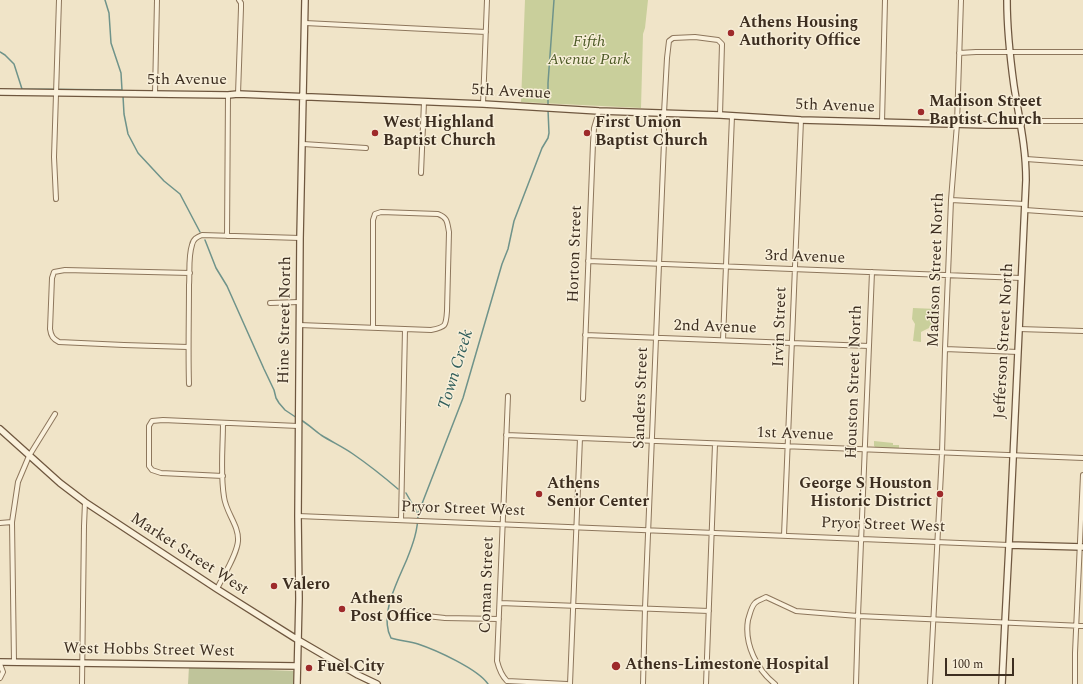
<!DOCTYPE html>
<style>
body{margin:0}
#map{position:relative;width:1083px;height:684px;overflow:hidden;background:#f0e4c8;font-family:Spectral,serif}
canvas{display:block}
.scale{position:absolute;left:945px;top:658px;width:69px;height:18px;box-sizing:border-box;border:2px solid #3d2e20;border-top:0;padding-left:5px;font-size:12px;line-height:14px;white-space:nowrap;color:#3d2e20;-webkit-text-stroke:3px #f7eed8;paint-order:stroke}
</style>
<div id="map">
<canvas width="1083" height="684"></canvas>
<div class="scale">100 m</div>
</div>
<script>
const c = document.querySelector('canvas').getContext('2d');
c.lineJoin = 'round';
function paint(path, color) {
  c.fillStyle = color;
  c.fill(path, 'evenodd');
}
function stroke(path, color, width, dash) {
  c.strokeStyle = color;
  c.lineWidth = width;
  c.lineCap = dash ? 'butt' : 'round';
  c.setLineDash(dash || []);
  c.stroke(path);
}
function label(font, color, halo, rows, align = 'center') {
  c.font = font + ' Spectral,serif';
  c.lineWidth = 3;
  c.setLineDash([]);
  c.textBaseline = 'middle';
  c.strokeStyle = halo;
  c.fillStyle = color;
  for (const [text, x, y, turn = 0] of rows) {
    c.save();
    c.translate(x, y);
    c.rotate((+turn || 0) * Math.PI / 180);
    c.textAlign = isNaN(turn) ? turn : align;
    if (halo) c.strokeText(text, 0, 0);
    c.fillText(text, 0, 0);
    c.restore();
  }
}
const green = new Path2D(`
 M 525,0 L 648,0 L 645,28 L 643,34 L 641,108 L 521,102 Z
 M 913,308 L 937,309 L 935,325 L 921,332 L 921,342 L 913,341 L 915,324 L 912,319 Z
 M 874,441 L 893,443 L 893,445 L 899,445 L 899,448 L 876,448 L 874,446 Z`);
const cemetery = new Path2D(`
 M 189,667 L 294,671 L 293,684 L 188,684 Z`);
const stream = new Path2D(`
 M 105,0 L 109,13 L 111,43 L 121,73 L 122,90
 M 0,52 L 5,55 L 14,64 L 22,89 L 122,90
 M 123,96 L 124,114 L 128,134 L 138,153 L 164,181 L 180,194 L 200,232
 M 548,106 L 548,83 L 554,0
 M 205,240 L 216,268 L 227,286 L 264,369 L 274,390 L 276,398 L 279,403 L 285,410 L 297,418
 M 301,420 C 308,424 314,430 321,435 C 332,442 343,447 353,454 C 369,465 384,477 398,489
 M 406,493 L 418,514
 M 488,684 C 478,669 436,650 418,644 C 409,641 401,641 391,638 C 390,635 388,632 388,629 C 383,608 399,578 407,559 C 413,544 418,530 418,514 L 463,398 L 502,264 L 508,249 L 514,221 L 542,148 L 548,138 L 549,133 L 548,110`);
const street = new Path2D(`
 M 305,23 L 486,32
 M 959,53 L 976,52 L 1083,52
 M 155,94 L 157,0
 M 238,94 L 241,8 L 241,3 L 239,0
 M 483,104 L 487,0
 M 1021,121 L 1083,121
 M 882,122 L 885,0
 M 303,144 L 366,148
 M 1026,159 L 1083,163
 M 421,173 L 424,102
 M 56,199 L 54,157 L 59,0
 M 951,200 L 1025,204
 M 1025,210 L 1083,214
 M 227,236 L 228,95
 M 588,261 L 1021,278
 M 270,303 L 299,302
 M 299,325 L 431,330 C 446,327 446,326 447,311 L 449,232 C 447,222 448,218 438,214 L 381,212 L 375,214 L 373,220 L 373,327
 M 1019,329 L 1083,331
 M 585,335 L 869,346
 M 723,340 L 732,116
 M 188,347 L 124,345 L 59,342 C 53,339 51,336 50,329 L 52,278 L 54,272 L 65,270 L 190,273
 M 945,349 L 1018,352
 M 189,384 C 188,351 189,318 189,285 C 190,273 188,257 192,245 C 193,239 197,237 202,235 L 300,238
 M 508,396 L 497,661 C 499,669 501,675 507,681 L 567,684
 M 583,399 L 593,143 L 594,128 L 599,111
 M 506,435 L 1083,458
 M 223,476 L 161,473 L 152,470 L 149,466 L 149,426 L 152,421 L 163,420 L 298,426
 M 298,516 L 1009,545
 M 401,520 L 405,329
 M 0,523 L 12,522
 M 784,535 L 801,120
 M 217,589 C 223,576 237,555 238,541 C 239,525 226,513 224,497 C 220,473 223,447 223,423
 M 500,603 L 709,611
 M 399,616 L 417,615 L 445,618 L 499,619
 M 14,662 L 12,522 L 18,482 L 29,456 L 55,414
 M 0,664 L 3,672 L 0,678
 M 82,684 L 84,526 L 85,502
 M 570,684 L 580,438
 M 643,684 L 645,608 L 664,142 L 664,113 L 667,58 L 669,41 L 673,38 L 695,37 L 718,40 L 722,44 L 720,115
 M 706,684 L 715,444
 M 775,684 C 757,670 744,644 748,620 C 750,614 751,607 755,603 C 758,600 763,599 766,597 L 796,611 L 808,612 L 858,616 L 1083,626
 M 856,684 L 858,616 L 872,272
 M 930,684 L 942,453 L 945,349 L 951,200 L 957,124 L 961,0
 M 1075,684 L 1075,653 L 1083,475`);
const secondary = new Path2D(`
 M 0,92 L 228,95 L 238,94 L 483,104 L 599,111 L 720,115 L 801,120 L 987,125 L 1021,125
 M 0,429 L 60,483 L 85,502 L 217,589 L 298,640 L 358,675 L 377,684
 M 1009,545 L 1083,547
 M 0,662 L 297,666
 M 297,684 L 299,599 L 298,516 L 300,238 L 305,0
 M 1002,684 L 1005,622 L 1009,545 L 1026,180 C 1026,147 1019,118 1014,86 C 1010,57 1007,29 1007,0`);
const markers = [
 [731,33,4,"#9e2a2b"],
 [921,112,4,"#9e2a2b"],
 [375,133,4,"#9e2a2b"],
 [587,133,4,"#9e2a2b"],
 [539,494,4,"#9e2a2b"],
 [940,494,4,"#9e2a2b"],
 [274,586,4,"#9e2a2b"],
 [342,609,4,"#9e2a2b"],
 [616,666,5,"#9e2a2b"],
 [309,668,4,"#9e2a2b"]
];
const poiNames = [
 ["Athens Housing",739,24],
 ["Authority Office",739,42],
 ["Madison Street",929,103],
 ["Baptist Church",929,121],
 ["West Highland",383,124],
 ["Baptist Church",383,142],
 ["First Union",595,124],
 ["Baptist Church",595,142],
 ["Athens",547,485],
 ["Senior Center",547,503],
 ["George S Houston",932,485,"right"],
 ["Historic District",932,503,"right"],
 ["Valero",282,586],
 ["Athens",350,600],
 ["Post Office",350,618],
 ["Athens-Limestone Hospital",625,666],
 ["Fuel City",317,668]
];
const parkNames = [
 ["Fifth",589,43],
 ["Avenue Park",589,61]
];
const streetNames = [
 ["5th Avenue",187,81],
 ["5th Avenue",511,93,3],
 ["5th Avenue",835,107,2],
 ["Horton Street",576,254,-88],
 ["3rd Avenue",805,258,2],
 ["Madison Street North",937,270,-88],
 ["Hine Street North",286,320,-89],
 ["Irvin Street",781,327,-88],
 ["2nd Avenue",715,328,2],
 ["Jefferson Street North",1005,341,-87],
 ["Houston Street North",855,382,-88],
 ["Sanders Street",642,398,-88],
 ["1st Avenue",795,435,2],
 ["Pryor Street West",463,510,2],
 ["Pryor Street West",883,526,2],
 ["Market Street West",189,555,33],
 ["Coman Street",488,585,-88],
 ["West Hobbs Street West",149,651,1]
];
const waterNames = [
 ["Town Creek",457,370,-73]
];
paint(green, '#c9cf9b');
paint(cemetery, '#bfc49a');
stroke(stream, '#6f938a', 1.5);
stroke(street, '#8d765c', 6);
stroke(secondary, '#6f573f', 8);
stroke(street, '#faf1dc', 4);
stroke(secondary, '#faf1dc', 5.5);
for (const [x, y, r, color] of markers) {
  const dot = new Path2D();
  dot.arc(x, y, r, 0, 2 * Math.PI);
  c.fillStyle = color;
  c.fill(dot);
  stroke(dot, '#f7eed8', 1.5);
}
label('bold 16px', '#3d2e20', '#f7eed8', poiNames, 'left');
label('italic 16px', '#4d5a26', '#f7eed8', parkNames);
label('16px', '#3d2e20', '#f7eed8', streetNames);
label('italic 17px', '#2f5d5a', '#f7eed8', waterNames);
</script>
